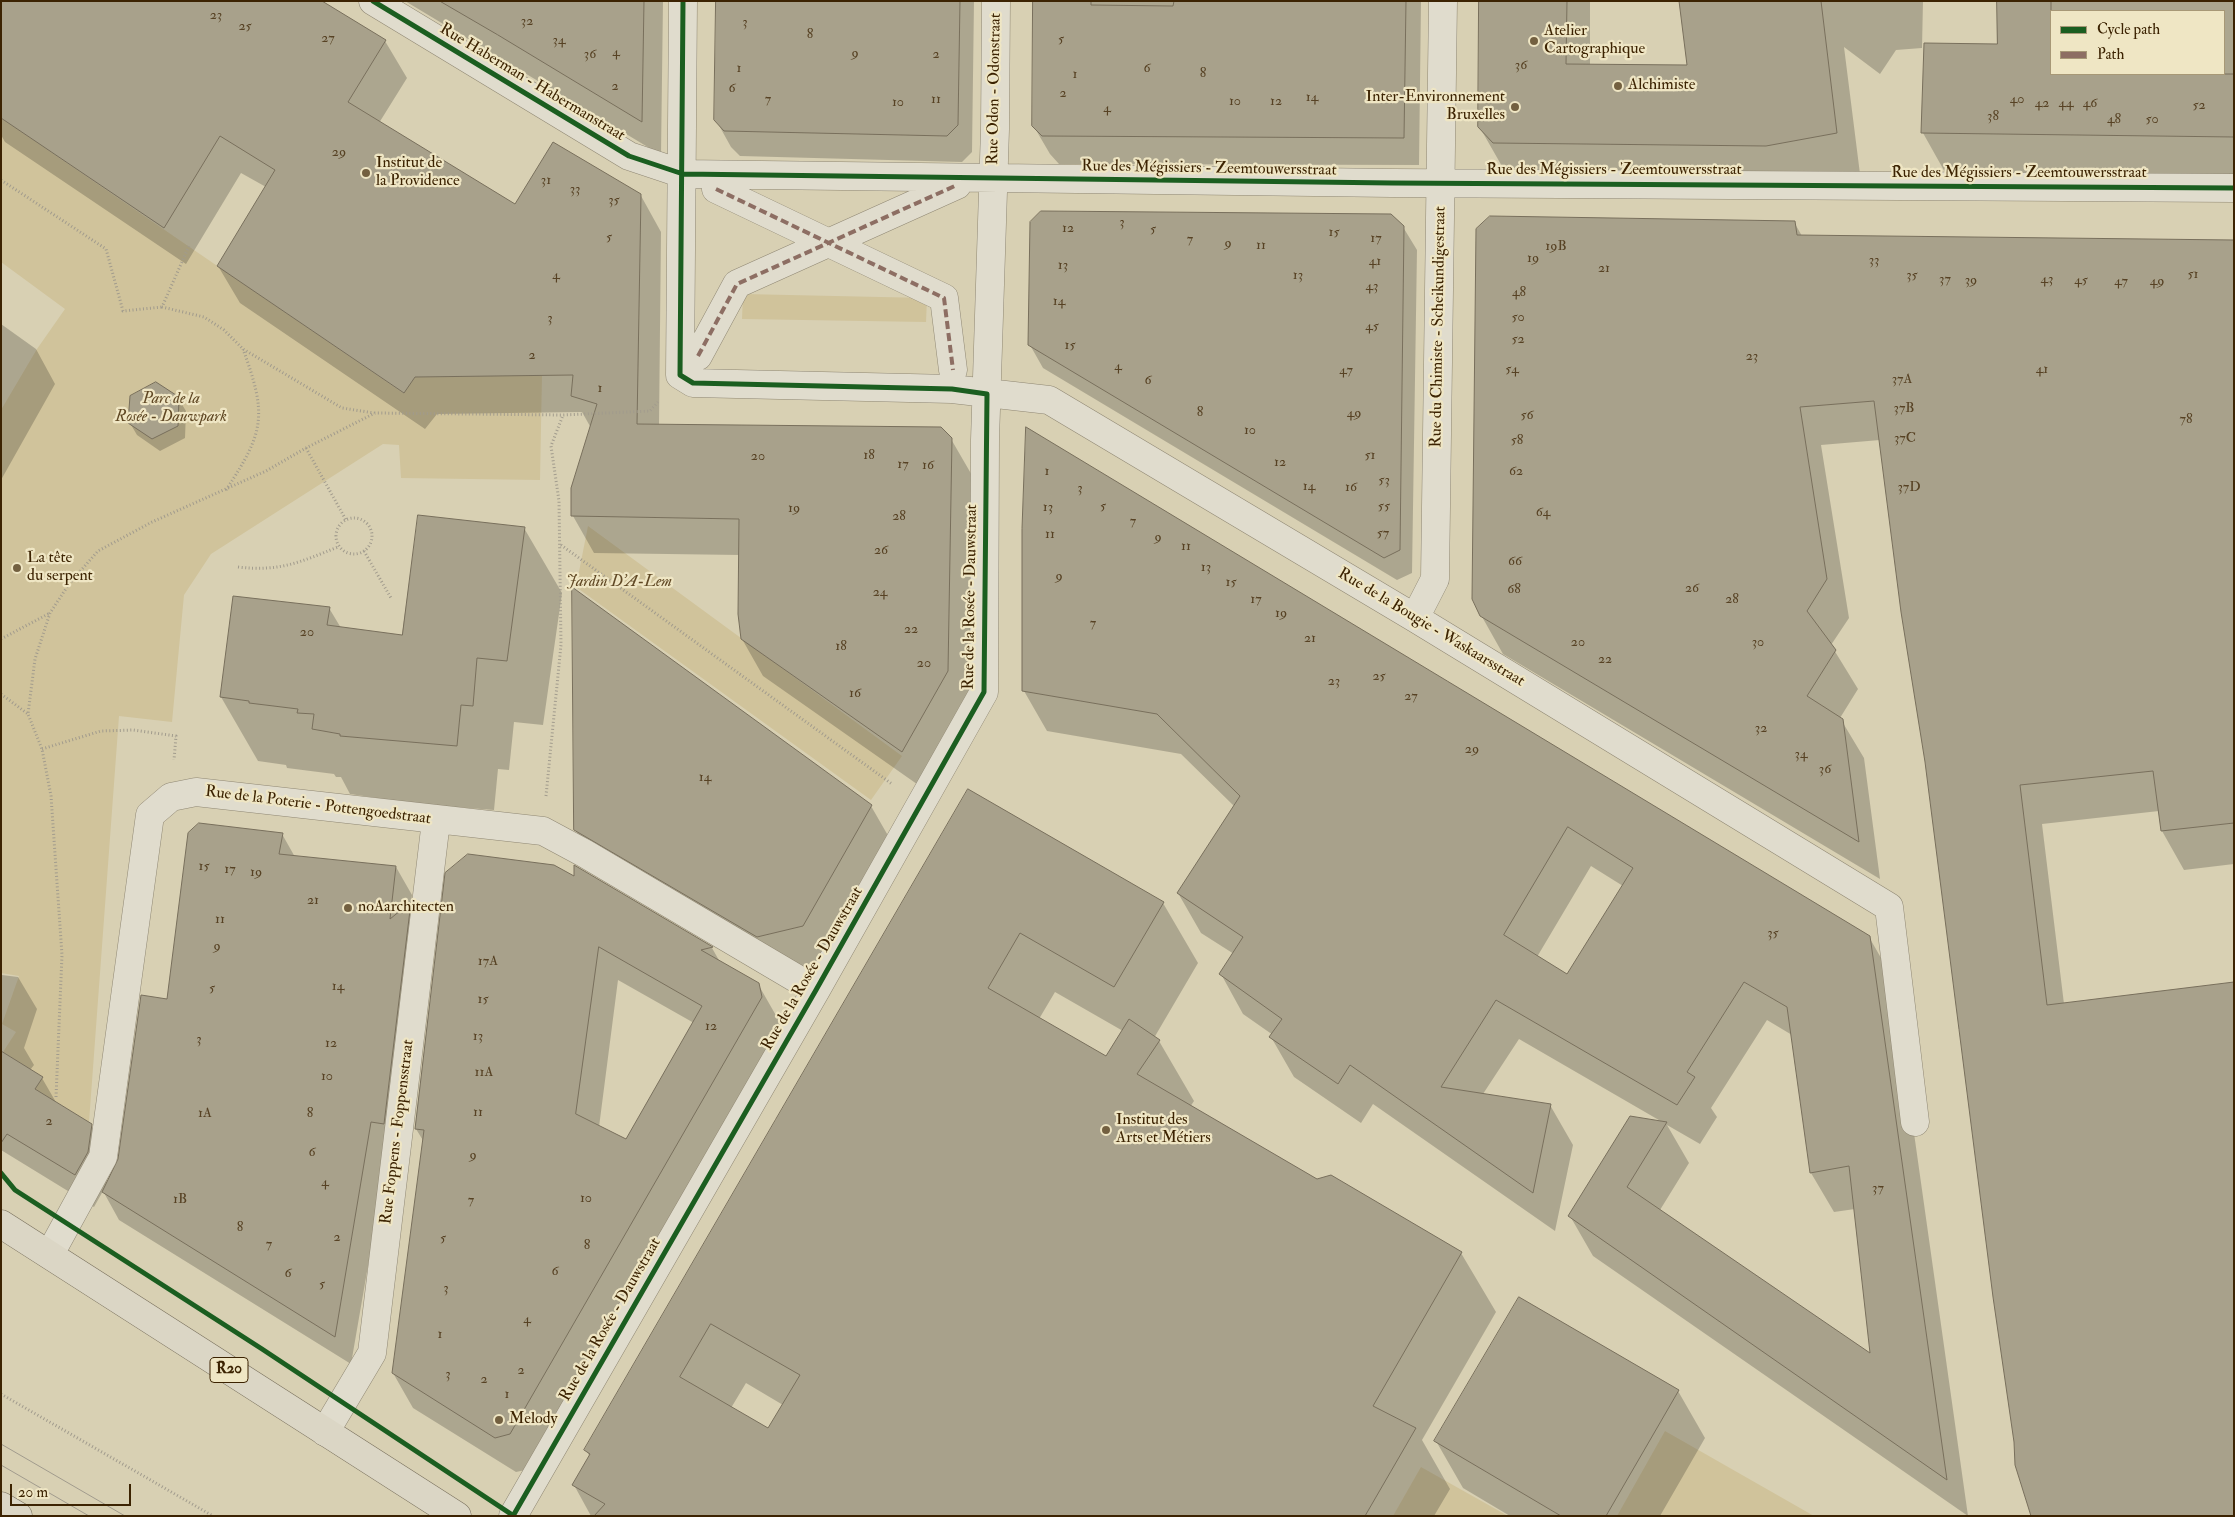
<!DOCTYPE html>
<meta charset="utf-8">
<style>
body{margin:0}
#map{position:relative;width:2235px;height:1517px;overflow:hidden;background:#d8d0b3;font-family:"IM FELL Double Pica",serif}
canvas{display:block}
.frame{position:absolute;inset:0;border:2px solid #3c2302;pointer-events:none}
.legend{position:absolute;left:2050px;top:10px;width:175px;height:65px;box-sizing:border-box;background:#efe6c4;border:1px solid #a79876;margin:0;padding:6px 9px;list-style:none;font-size:15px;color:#3c2302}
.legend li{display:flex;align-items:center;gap:10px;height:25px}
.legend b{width:25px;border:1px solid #a79876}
.scale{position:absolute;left:10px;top:1484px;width:121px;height:22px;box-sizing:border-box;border:2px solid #3c2302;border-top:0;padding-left:6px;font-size:15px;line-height:18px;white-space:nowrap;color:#3c2302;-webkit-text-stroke:4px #efe6c4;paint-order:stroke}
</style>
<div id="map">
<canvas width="2235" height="1517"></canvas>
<div class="frame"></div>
<ul class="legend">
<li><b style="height:6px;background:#1b5e20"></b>Cycle path</li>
<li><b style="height:6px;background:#8d6e63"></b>Path</li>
</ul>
<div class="scale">20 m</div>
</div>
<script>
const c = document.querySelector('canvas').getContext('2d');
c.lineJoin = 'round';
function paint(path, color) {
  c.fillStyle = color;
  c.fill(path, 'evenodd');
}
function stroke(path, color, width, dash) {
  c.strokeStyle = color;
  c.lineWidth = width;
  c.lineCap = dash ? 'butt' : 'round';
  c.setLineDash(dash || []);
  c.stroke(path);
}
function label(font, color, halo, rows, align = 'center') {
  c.font = font + ' "IM FELL Double Pica",serif';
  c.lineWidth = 4.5;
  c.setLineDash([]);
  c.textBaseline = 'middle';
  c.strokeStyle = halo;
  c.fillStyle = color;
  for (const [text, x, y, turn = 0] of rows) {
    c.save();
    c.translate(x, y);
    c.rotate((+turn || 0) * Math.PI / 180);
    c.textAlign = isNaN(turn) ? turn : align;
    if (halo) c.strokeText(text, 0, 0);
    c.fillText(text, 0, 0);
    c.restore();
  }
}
const green = new Path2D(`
 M 1,118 L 403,393 L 415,377 L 542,375 L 540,480 L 401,478 L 399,445 L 383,444 L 211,554 L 184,595 L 172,722 L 119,716 L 89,1122 L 35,1089 L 43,1077 L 3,1052 L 16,1032 L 2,1024 L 19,976 L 1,973 L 1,410 L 37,349 L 65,309 L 1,262 Z
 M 743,294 L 927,298 L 926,322 L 742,319 Z
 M 588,526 L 902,756 L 871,800 L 576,587 Z
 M 1665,1431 L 1814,1516 L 1617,1516 Z
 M 1421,1467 L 1508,1516 L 1393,1516 Z`);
const shadow = new Path2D(`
 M 1,1 L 320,1 L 385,41 L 407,78 L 379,123 L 515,206 L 640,194 L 661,232 L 659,426 L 951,439 L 973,477 L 969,709 L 924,789 L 763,676 L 742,639 L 740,555 L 594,553 L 573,516 L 591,428 L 582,412 L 437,414 L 425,429 L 240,303 L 218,266 L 266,187 L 241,173 L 186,264 L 5,142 L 1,135 Z
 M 405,1 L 663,1 L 661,155 Z
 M 717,1 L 974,1 L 972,152 L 962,162 L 740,156 L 731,147 L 716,120 Z
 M 1035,1 L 1421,1 L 1419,165 L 1059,164 L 1050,154 L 1033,125 Z
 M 1480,1 L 1590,1 L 1590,66 L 1689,67 L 1680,1 L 1923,1 L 1922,48 L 1896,50 L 1880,74 L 1844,47 L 1860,174 L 1518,184 L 1503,168 L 1479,126 Z
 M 1998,1 L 2234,1 L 2234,178 L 1946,174 L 1923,133 L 1925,44 L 1998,45 ZM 2051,11 L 2224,11 L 2224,74 L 2051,74 Z
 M 1794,222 L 1802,236 L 2234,242 L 2234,864 L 2184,870 L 2162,831 L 2159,811 L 2042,824 L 2064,1004 L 2015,1442 L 1927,762 L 1880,440 L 1821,445 L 1849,618 L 1831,645 L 1858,689 L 1840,718 L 1864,758 L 1880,879 L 1503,654 L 1481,615 Z
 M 1403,227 L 1417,250 L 1412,573 L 1397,580 L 1043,368 L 1030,345 Z
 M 1,324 L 36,349 L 55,384 L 1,480 Z
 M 178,398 L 186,411 L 185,438 L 160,451 L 137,435 L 130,423 Z
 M 1024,525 L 1869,937 L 1892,977 L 1968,1516 L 1593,1256 L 1570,1216 L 1664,1123 L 1519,1039 L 1483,1094 L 1550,1105 L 1573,1145 L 1555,1231 L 1373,1104 L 1361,1123 L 1294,1077 L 1271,1037 L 1273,1035 L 1243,1014 L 1221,974 L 1234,954 L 1201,933 L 1178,893 L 1234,806 L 1181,754 L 1047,731 L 1024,691 ZM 1591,866 L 1623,886 L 1567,975 L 1537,957 ZM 1767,1020 L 1792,1035 L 1811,1173 L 1834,1212 L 1855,1209 L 1872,1356 L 1660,1210 L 1689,1163 L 1667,1125 L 1700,1144 L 1717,1117 L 1711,1108 Z
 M 524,528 L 562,593 L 543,725 L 514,722 L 509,770 L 498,769 L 494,810 L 379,801 L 377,798 L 350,794 L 341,777 L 336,777 L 334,774 L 287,768 L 286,765 L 258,761 L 221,697 L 329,608 L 341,628 L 403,636 Z
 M 968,790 L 1163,903 L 1198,963 L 1154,1038 L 1159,1041 L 1194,1101 L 1190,1107 L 1317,1181 L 1461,1253 L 1496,1312 L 1422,1440 L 1450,1489 L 1434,1516 L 591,1516 L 574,1485 L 590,1457 L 586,1450 ZM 1055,992 L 1123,1031 L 1106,1058 L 1039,1019 ZM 746,1383 L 783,1405 L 768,1430 L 731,1408 Z
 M 871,806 L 898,853 L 830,973 L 785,983 L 602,877 L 575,829 Z
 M 282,834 L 295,857 L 396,867 L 412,895 L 411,904 L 426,931 L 351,1364 L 119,1220 L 103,1191 L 94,1207 L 1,1150 L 1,969 L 2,975 L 18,977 L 37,1009 L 24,1048 L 34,1065 L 30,1070 L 42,1078 L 57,1104 L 91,1125 L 110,1157 L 106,1186 L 120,1160 L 168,1001 Z
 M 575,868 L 712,948 L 720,962 L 758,984 L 778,1019 L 781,1033 L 530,1469 L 516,1472 L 413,1408 L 393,1373 L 424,1142 L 416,1129 L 575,879 ZM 618,980 L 694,1023 L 626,1141 L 599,1127 Z
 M 1678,1391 L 1705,1438 L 1660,1516 L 1510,1516 L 1463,1488 L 1436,1441 Z`);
const building = new Path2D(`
 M 1,1 L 322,1 L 386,40 L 348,102 L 515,204 L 553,142 L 641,194 L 637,424 L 941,427 L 952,438 L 948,671 L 902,752 L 741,639 L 738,614 L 739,519 L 571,516 L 571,488 L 597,404 L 571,396 L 573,375 L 415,377 L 404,393 L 217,266 L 275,170 L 220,136 L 164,228 L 1,118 Z
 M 440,1 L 644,1 L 642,122 L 498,35 Z
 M 716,1 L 960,1 L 958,125 L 947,136 L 724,131 L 714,120 Z
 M 1033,1 L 1091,1 L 1091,5 L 1173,6 L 1174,1 L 1406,1 L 1404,138 L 1042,136 L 1032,126 Z
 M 1479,1 L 1567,1 L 1566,64 L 1687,65 L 1679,1 L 1821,1 L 1837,133 L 1766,146 L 1493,143 L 1478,127 Z
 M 1997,1 L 2051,1 L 2051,74 L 2234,74 L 2234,137 L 1921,133 L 1924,43 L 1997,44 Z
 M 1041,211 L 1391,214 L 1404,226 L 1400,550 L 1384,558 L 1028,345 L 1030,222 Z
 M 1490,216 L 1795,221 L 1797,235 L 2234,240 L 2234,823 L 2161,831 L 2153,771 L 2020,785 L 2047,1005 L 2234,982 L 2234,1516 L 2031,1516 L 2015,1465 L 2014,1442 L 1993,1297 L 1925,762 L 1901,612 L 1874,401 L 1800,407 L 1827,579 L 1807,611 L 1836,650 L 1807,696 L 1843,719 L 1859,842 L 1480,616 L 1472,599 L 1476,229 Z
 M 156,382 L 179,397 L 178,426 L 152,439 L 128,423 L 130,396 Z
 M 1026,427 L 1870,936 L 1947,1480 L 1568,1216 L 1630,1116 L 1667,1122 L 1627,1187 L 1870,1353 L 1849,1166 L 1810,1173 L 1787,1007 L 1744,982 L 1687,1072 L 1695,1077 L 1677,1105 L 1496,1000 L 1441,1087 L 1551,1104 L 1533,1193 L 1350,1065 L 1338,1084 L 1269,1037 L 1282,1019 L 1219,974 L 1243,937 L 1177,893 L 1240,796 L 1157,714 L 1022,691 L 1022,529 ZM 1568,827 L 1633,868 L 1567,974 L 1504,935 Z
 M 418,515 L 525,527 L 507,661 L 477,658 L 473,706 L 461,705 L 457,746 L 340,736 L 340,734 L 312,729 L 314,714 L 297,713 L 298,709 L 249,703 L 249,701 L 220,697 L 233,596 L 330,607 L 327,625 L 402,635 Z
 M 572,587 L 872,805 L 803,926 L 757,937 L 574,830 Z
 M 968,789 L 1164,902 L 1114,987 L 1020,933 L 988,988 L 1106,1056 L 1129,1019 L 1160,1040 L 1137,1074 L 1317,1179 L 1331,1175 L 1462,1252 L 1373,1406 L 1416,1428 L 1365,1516 L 594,1516 L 605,1504 L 572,1485 L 590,1454 L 584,1450 ZM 711,1324 L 800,1375 L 768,1428 L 680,1377 Z
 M 199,823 L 283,833 L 279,854 L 396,866 L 390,919 L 411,902 L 384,1124 L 371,1122 L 335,1337 L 102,1192 L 118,1159 L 141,995 L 167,999 L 188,833 Z
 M 468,854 L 554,865 L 574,876 L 574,865 L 713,947 L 701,950 L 759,983 L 762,997 L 510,1434 L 495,1438 L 392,1373 L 424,1130 L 415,1129 L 445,873 ZM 599,947 L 702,1006 L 626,1139 L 576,1114 Z
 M 1,1051 L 43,1077 L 35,1089 L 92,1124 L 88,1152 L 75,1175 L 7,1134 L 1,1143 Z
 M 1519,1297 L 1679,1390 L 1606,1516 L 1561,1516 L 1434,1441 Z`);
const path = new Path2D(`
 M 1,180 L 106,249 L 123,311 L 162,307
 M 189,246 L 162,307 L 204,317 L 224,330 L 243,349 L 342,408 L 374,413
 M 306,448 L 346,520
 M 226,490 C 265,431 267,415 243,349
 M336 536a18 18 0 1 1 36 0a18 18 0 1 1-36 0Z
 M 561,545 L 892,784
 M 364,551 L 391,598
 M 238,567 C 280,572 300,562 338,547
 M 1,639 L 50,613
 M 1,694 L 28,714
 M 42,749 L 101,731 L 133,730 L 176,736 L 174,760
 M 546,796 L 561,645 L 559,501 L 551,446 L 563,415
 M 56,1097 L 62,955 L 51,796 L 42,749 L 28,714 L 35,659 L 50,613 L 69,584 L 98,551 L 152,522 L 266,471 L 306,448 L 375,413 L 563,415 L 650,411 L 658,402
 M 1,1394 L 213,1516`);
const minor = new Path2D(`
 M 373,1 L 629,156 L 683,174 L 1392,183 L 2234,188
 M 683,1 L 680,375 L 693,383 L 952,389 L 1049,400 L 1415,618 L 1889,907 L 1915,1122
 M 716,189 L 944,298 L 953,370
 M 698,356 L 737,284 L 957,185
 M 1415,618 L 1435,579 L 1443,1
 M 50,1254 L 103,1157 L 150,815 L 171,797 L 196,792 L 543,831 L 584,853 L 816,990
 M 325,1432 L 372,1353 L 436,821
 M 513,1516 L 816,990 L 984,692 L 985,440 L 995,129 L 996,1`);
const major = new Path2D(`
 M 1,1224 L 457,1516
 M 1,1506 L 18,1516`);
const tram = new Path2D(`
 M 1,1444 L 125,1516
 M 1,1465 L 89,1516`);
const quiet = new Path2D(`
 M 716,189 L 944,298 L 953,370
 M 698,356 L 737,284 L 957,185`);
const cycleway = new Path2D(`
 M 373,1 L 629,156 L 683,174 L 1392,183 L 2234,188
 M 1,1173 L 15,1190 L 262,1349 L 514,1516
 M 513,1516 L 816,990 L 984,692 L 987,394 L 952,389 L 693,383 L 680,375 L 683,1`);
const markers = [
 [1534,41,5,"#736040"],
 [1618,86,5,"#736040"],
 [1515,107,5,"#736040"],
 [366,173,5,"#736040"],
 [17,568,5,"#736040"],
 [348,908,5,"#736040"],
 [1106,1130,5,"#736040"],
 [499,1420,5,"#736040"]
];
const numberNames = [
 ["23",216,16],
 ["32",527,22],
 ["3",745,23],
 ["25",245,27],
 ["8",810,35],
 ["27",328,39],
 ["5",1061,40],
 ["34",559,41],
 ["4",616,53],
 ["9",855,54],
 ["36",590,55],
 ["2",936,55],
 ["36",1521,66],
 ["1",739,69],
 ["6",1147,69],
 ["8",1203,74],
 ["1",1075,75],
 ["2",615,87],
 ["6",732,89],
 ["2",1063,94],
 ["14",1312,98],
 ["7",768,100],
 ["11",936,100],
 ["40",2017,100],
 ["10",1235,102],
 ["12",1276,102],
 ["10",898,103],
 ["42",2042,104],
 ["44",2066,104],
 ["46",2090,104],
 ["52",2199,106],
 ["4",1107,109],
 ["38",1993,117],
 ["48",2114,120],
 ["50",2152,120],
 ["29",339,153],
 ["31",546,181],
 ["33",575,190],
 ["35",614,201],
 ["3",1122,223],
 ["12",1068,229],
 ["5",1153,230],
 ["15",1334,233],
 ["5",609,238],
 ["17",1376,239],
 ["7",1190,240],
 ["9",1228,244],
 ["11",1261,246],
 ["19B",1556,247],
 ["19",1533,259],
 ["33",1874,261],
 ["41",1375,262],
 ["13",1063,266],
 ["21",1604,269],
 ["51",2193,275],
 ["4",556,276],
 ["13",1298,276],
 ["35",1912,276],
 ["37",1945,280],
 ["43",2047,280],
 ["39",1971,281],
 ["45",2081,281],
 ["47",2121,282],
 ["49",2157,282],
 ["43",1372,287],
 ["48",1519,293],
 ["14",1059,302],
 ["50",1518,318],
 ["3",550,319],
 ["45",1372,327],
 ["52",1518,340],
 ["15",1070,346],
 ["2",532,356],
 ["23",1752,357],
 ["4",1118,367],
 ["54",1512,370],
 ["41",2042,370],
 ["47",1346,371],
 ["37A",1902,380],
 ["6",1148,381],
 ["1",600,389],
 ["37B",1904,409],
 ["8",1200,413],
 ["49",1354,414],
 ["56",1527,416],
 ["78",2186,420],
 ["10",1250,431],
 ["37C",1905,439],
 ["58",1517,441],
 ["18",869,456],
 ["51",1370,456],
 ["20",758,457],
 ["12",1280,463],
 ["17",903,465],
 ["16",928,466],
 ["1",1047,472],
 ["62",1516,472],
 ["53",1384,481],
 ["14",1309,487],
 ["16",1351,488],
 ["37D",1909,488],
 ["3",1080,489],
 ["5",1103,507],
 ["55",1384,507],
 ["13",1048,508],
 ["19",794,509],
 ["64",1543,513],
 ["28",899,517],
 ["7",1133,522],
 ["57",1383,534],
 ["11",1050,535],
 ["9",1158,538],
 ["11",1186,547],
 ["26",881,551],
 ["66",1515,562],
 ["13",1206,568],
 ["9",1059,577],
 ["15",1231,583],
 ["26",1692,589],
 ["68",1514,590],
 ["24",880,593],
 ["17",1256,600],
 ["28",1732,600],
 ["19",1281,614],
 ["7",1093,624],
 ["22",911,630],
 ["20",307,633],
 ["21",1310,639],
 ["20",1578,643],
 ["30",1758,643],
 ["18",841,647],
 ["22",1605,660],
 ["20",924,664],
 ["25",1379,677],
 ["23",1334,682],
 ["16",855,694],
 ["27",1411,697],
 ["32",1761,729],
 ["29",1472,750],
 ["34",1801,755],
 ["36",1825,770],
 ["14",705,778],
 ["15",204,867],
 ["17",230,870],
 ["19",256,873],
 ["21",313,901],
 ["11",220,920],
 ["35",1773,934],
 ["9",217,947],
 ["17A",488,962],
 ["14",338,987],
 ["5",212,989],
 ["15",483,1000],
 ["12",711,1027],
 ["13",478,1037],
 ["3",199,1040],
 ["12",331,1044],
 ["11A",484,1073],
 ["10",327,1077],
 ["11",478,1113],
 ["1A",205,1114],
 ["8",310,1114],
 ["2",49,1122],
 ["6",312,1153],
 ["9",473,1156],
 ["4",325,1183],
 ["37",1878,1189],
 ["10",586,1199],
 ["1B",180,1200],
 ["7",471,1201],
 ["8",240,1228],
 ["2",337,1238],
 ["5",443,1239],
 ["7",269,1245],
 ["8",587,1246],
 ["6",555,1272],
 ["6",288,1274],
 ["5",322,1285],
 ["3",446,1289],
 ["4",527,1320],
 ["1",440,1335],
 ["2",521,1371],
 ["3",448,1375],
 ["2",484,1380],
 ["1",507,1395]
];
const shields = [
 [229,1370,38]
];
const shieldNames = [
 ["R20",229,1370]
];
const poiNames = [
 ["Atelier",1544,32],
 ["Cartographique",1544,50],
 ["Alchimiste",1628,86],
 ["Inter-Environnement",1505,98,"right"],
 ["Bruxelles",1505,116,"right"],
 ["Institut de",376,164],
 ["la Providence",376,182],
 ["La tête",27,559],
 ["du serpent",27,577],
 ["noAarchitecten",358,908],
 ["Institut des",1116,1121],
 ["Arts et Métiers",1116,1139],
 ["Melody",509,1420]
];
const streetNames = [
 ["Rue Haberman - Habermanstraat",532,83,31],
 ["Rue Odon - Odonstraat",995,89,-89],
 ["Rue des Mégissiers - Zeemtouwersstraat",1209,169,1],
 ["Rue des Mégissiers - Zeemtouwersstraat",1614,171],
 ["Rue des Mégissiers - Zeemtouwersstraat",2019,174],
 ["Rue du Chimiste - Scheikundigestraat",1439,327,-89],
 ["Rue de la Rosée - Dauwstraat",971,597,-89],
 ["Rue de la Bougie - Waskaarsstraat",1431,628,31],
 ["Rue de la Poterie - Pottengoedstraat",318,806,7],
 ["Rue de la Rosée - Dauwstraat",813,969,-60],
 ["Rue Foppens - Foppensstraat",398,1132,-83],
 ["Rue de la Rosée - Dauwstraat",611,1320,-60]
];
const parkNames = [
 ["Parc de la",171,400],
 ["Rosée - Dauwpark",171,418],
 ["Jardin D'A-Lem",619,583]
];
paint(green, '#d0c39b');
paint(shadow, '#0003');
paint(building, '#a8a18b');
stroke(building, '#786f5c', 1);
stroke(minor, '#8f8773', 29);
stroke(major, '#786f5c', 29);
stroke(path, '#a19b8d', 3, [1, 2.5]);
stroke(minor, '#e0dccd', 28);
stroke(major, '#dbd6c5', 28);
stroke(tram, '#a19b8d', 1);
stroke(quiet, '#8d6e63', 4, [8, 4]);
stroke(cycleway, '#1b5e20', 5);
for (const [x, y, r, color] of markers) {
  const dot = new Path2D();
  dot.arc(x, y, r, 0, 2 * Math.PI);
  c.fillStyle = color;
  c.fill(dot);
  stroke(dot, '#efe6c4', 2);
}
label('14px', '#574224', null, numberNames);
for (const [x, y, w] of shields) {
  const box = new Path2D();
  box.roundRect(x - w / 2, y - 12.5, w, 25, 4);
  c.fillStyle = '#efe6c4';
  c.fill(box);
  stroke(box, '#3c2302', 1);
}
label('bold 15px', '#3c2302', null, shieldNames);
label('16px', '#3c2302', '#efe6c4', poiNames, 'left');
label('16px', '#3c2302', '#efe6c4', streetNames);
label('italic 16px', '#604824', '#efe6c4', parkNames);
</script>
